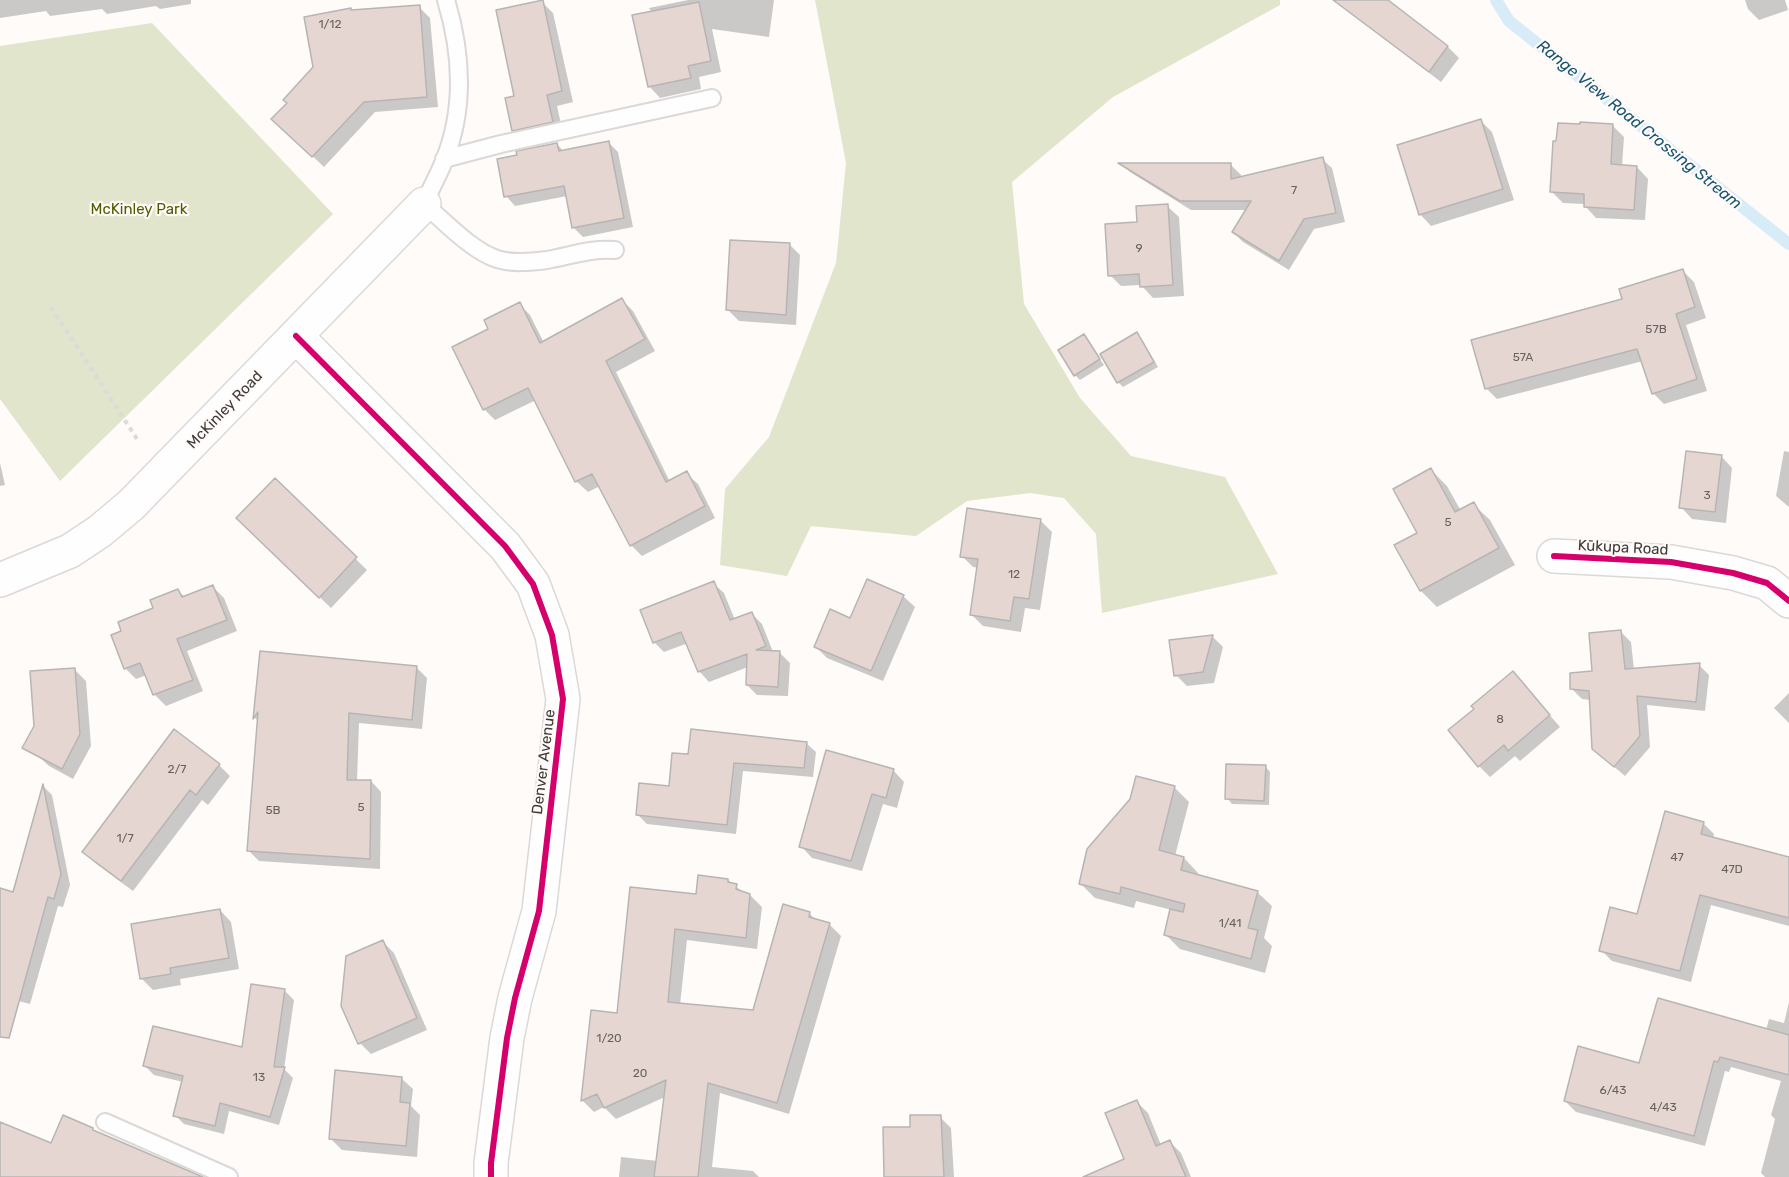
<!DOCTYPE html>
<meta charset="utf-8">
<style>
body{margin:0}
canvas{display:block;background:#fefbf9}
</style>
<canvas width="1789" height="1177"></canvas>
<script>
const c = document.querySelector('canvas').getContext('2d');
c.lineJoin = 'round';
function paint(path, color) {
  c.fillStyle = color;
  c.fill(path, 'evenodd');
}
function stroke(path, color, width, dash) {
  c.strokeStyle = color;
  c.lineWidth = width;
  c.lineCap = dash ? 'butt' : 'round';
  c.setLineDash(dash || []);
  c.stroke(path);
}
function label(font, color, halo, rows, align = 'center') {
  c.font = font + ' Rubik,sans-serif';
  c.lineWidth = 4.5;
  c.setLineDash([]);
  c.textBaseline = 'middle';
  c.strokeStyle = halo;
  c.fillStyle = color;
  for (const [text, x, y, turn = 0] of rows) {
    c.save();
    c.translate(x, y);
    c.rotate((+turn || 0) * Math.PI / 180);
    c.textAlign = isNaN(turn) ? turn : align;
    if (halo) c.strokeText(text, 0, 0);
    c.fillText(text, 0, 0);
    c.restore();
  }
}
const green = new Path2D(`
 M 815,0 L 1280,0 L 1280,5 L 1113,97 L 1012,182 L 1024,304 L 1080,398 L 1131,456 L 1225,477 L 1278,574 L 1102,613 L 1096,534 L 1064,498 L 1030,493 L 967,501 L 916,536 L 811,526 L 787,576 L 720,565 L 725,489 L 769,437 L 836,263 L 846,163 Z
 M 152,23 L 333,214 L 60,481 L 0,399 L 0,46 Z`);
const shadow = new Path2D(`
 M 0,0 L 191,0 L 191,4 L 160,9 L 156,6 L 107,14 L 102,9 L 50,16 L 46,11 L 0,18 Z
 M 688,0 L 774,0 L 769,37 L 712,29 L 721,72 L 699,77 L 701,89 L 660,98 L 649,86 L 652,13 L 649,8 Z
 M 1745,0 L 1785,0 L 1788,10 L 1759,20 L 1748,9 Z
 M 542,2 L 553,13 L 573,102 L 557,106 L 563,133 L 524,141 L 513,130 L 515,97 Z
 M 1389,2 L 1448,47 L 1459,58 L 1441,82 L 1382,37 L 1371,26 Z
 M 419,7 L 430,18 L 438,107 L 375,112 L 324,167 L 285,130 L 289,103 L 315,68 L 352,11 Z
 M 1481,121 L 1492,132 L 1514,200 L 1431,226 L 1420,214 Z
 M 1613,126 L 1624,137 L 1622,166 L 1637,167 L 1648,179 L 1645,220 L 1596,218 L 1585,206 L 1585,204 L 1563,203 L 1552,192 L 1558,143 Z
 M 609,143 L 618,152 L 633,227 L 583,237 L 573,227 L 567,196 L 515,206 L 506,196 L 557,144 L 564,152 Z
 M 1322,159 L 1332,168 L 1345,222 L 1314,229 L 1289,270 L 1243,242 L 1233,232 L 1247,210 L 1191,210 L 1130,172 L 1122,164 L 1231,165 L 1241,175 L 1241,179 Z
 M 1167,206 L 1179,217 L 1184,296 L 1153,298 L 1141,285 L 1121,286 L 1110,275 L 1138,224 Z
 M 789,244 L 800,255 L 796,325 L 739,321 L 728,310 Z
 M 1683,271 L 1694,282 L 1706,318 L 1686,325 L 1707,391 L 1664,404 L 1653,393 L 1643,361 L 1497,399 L 1486,388 L 1624,300 Z
 M 622,300 L 633,311 L 655,351 L 616,372 L 670,482 L 686,473 L 698,484 L 715,518 L 642,556 L 631,545 L 600,486 L 588,492 L 576,481 L 536,400 L 495,420 L 484,409 L 490,329 L 519,304 L 530,315 L 544,343 Z
 M 1136,334 L 1142,339 L 1158,367 L 1123,387 L 1118,382 Z
 M 1084,336 L 1104,365 L 1080,380 L 1075,375 Z
 M 1784,451 L 1789,452 L 1789,507 L 1776,496 Z
 M 1721,456 L 1732,468 L 1726,523 L 1692,519 L 1681,507 Z
 M 0,463 L 5,485 L 0,486 Z
 M 1431,470 L 1447,486 L 1461,511 L 1473,504 L 1490,520 L 1515,565 L 1437,607 L 1421,591 L 1396,546 L 1419,534 Z
 M 275,480 L 367,570 L 331,608 L 238,518 Z
 M 1040,520 L 1052,532 L 1040,610 L 1025,608 L 1021,632 L 983,626 L 972,615 L 979,568 L 973,567 L 962,556 Z
 M 713,583 L 724,593 L 735,620 L 752,614 L 762,624 L 773,652 L 779,652 L 790,663 L 788,696 L 757,695 L 747,685 L 748,667 L 709,682 L 699,671 L 688,643 L 664,652 L 654,642 Z
 M 212,586 L 224,598 L 237,631 L 187,651 L 203,691 L 166,706 L 154,694 L 147,675 L 136,679 L 125,668 L 123,632 L 178,591 L 185,597 Z
 M 903,596 L 915,607 L 883,681 L 827,658 L 816,647 L 851,620 Z
 M 1621,632 L 1631,642 L 1634,670 L 1699,665 L 1709,675 L 1705,711 L 1647,705 L 1650,747 L 1625,776 L 1605,759 L 1591,700 L 1582,699 L 1572,689 L 1594,673 Z
 M 1212,636 L 1223,647 L 1214,683 L 1187,686 L 1176,675 Z
 M 262,653 L 417,668 L 427,678 L 422,729 L 359,723 L 357,781 L 371,781 L 381,792 L 380,869 L 259,861 L 248,850 L 259,722 L 255,718 Z
 M 75,670 L 86,681 L 91,746 L 73,779 L 49,766 L 37,755 Z
 M 1513,673 L 1560,727 L 1520,761 L 1515,756 L 1490,777 L 1479,766 L 1476,709 Z
 M 1789,693 L 1789,723 L 1774,708 Z
 M 806,743 L 816,752 L 813,777 L 743,771 L 736,834 L 647,824 L 637,814 L 670,788 L 690,756 Z
 M 219,765 L 230,776 L 208,805 L 202,800 L 133,891 L 95,863 L 84,852 Z
 M 1265,766 L 1270,772 L 1269,805 L 1232,804 L 1227,798 Z
 M 893,770 L 904,782 L 897,808 L 883,804 L 862,871 L 812,858 L 801,846 Z
 M 44,787 L 52,795 L 70,885 L 63,907 L 58,906 L 30,1004 L 0,996 L 0,889 L 14,893 Z
 M 1174,787 L 1189,802 L 1175,856 L 1184,858 L 1198,873 L 1197,876 L 1257,892 L 1272,906 L 1264,938 L 1272,946 L 1265,973 L 1180,949 L 1165,934 L 1172,910 L 1136,901 L 1134,908 L 1095,898 L 1080,883 Z
 M 1703,823 L 1714,834 L 1713,839 L 1789,860 L 1789,926 L 1711,905 L 1691,982 L 1612,961 L 1601,950 L 1638,915 Z
 M 728,880 L 744,893 L 750,895 L 762,907 L 757,949 L 687,940 L 680,1005 L 754,1011 L 809,913 L 817,921 L 830,925 L 841,936 L 789,1114 L 720,1093 L 712,1167 L 753,1171 L 759,1177 L 619,1177 L 621,1157 L 658,1161 L 665,1097 L 616,1119 L 604,1107 L 594,1112 L 583,1101 L 593,1011 L 618,1015 L 697,895 Z
 M 220,910 L 231,922 L 239,969 L 180,979 L 181,985 L 153,990 L 142,979 Z
 M 383,942 L 394,953 L 427,1030 L 371,1054 L 360,1043 Z
 M 285,991 L 294,1000 L 284,1069 L 293,1078 L 279,1125 L 229,1111 L 224,1134 L 184,1124 L 175,1115 L 183,1082 L 154,1075 L 145,1066 L 243,1048 Z
 M 1789,1002 L 1789,1177 L 1765,1177 L 1761,1173 L 1774,1123 L 1775,1119 L 1771,1115 L 1781,1081 L 1731,1067 L 1729,1072 L 1725,1071 L 1705,1146 L 1576,1112 L 1565,1101 L 1640,1065 L 1766,1030 L 1769,1019 L 1784,1023 Z
 M 401,1078 L 413,1089 L 411,1106 L 420,1115 L 417,1157 L 342,1150 L 331,1139 Z
 M 1137,1102 L 1148,1113 L 1161,1145 L 1170,1142 L 1181,1153 L 1191,1177 L 1133,1177 Z
 M 940,1117 L 951,1128 L 954,1177 L 886,1177 L 912,1128 Z`);
const stream = new Path2D(`
 M 1496,0 L 1509,21 L 1789,244`);
const building = new Path2D(`
 M 543,0 L 562,91 L 547,95 L 553,122 L 512,131 L 505,98 L 514,96 L 496,10 Z
 M 1333,0 L 1388,0 L 1448,46 L 1429,72 Z
 M 699,2 L 711,61 L 688,66 L 691,78 L 648,87 L 632,15 Z
 M 420,5 L 427,97 L 364,102 L 312,157 L 271,119 L 287,103 L 283,100 L 313,67 L 304,17 L 351,8 L 351,10 Z
 M 1481,119 L 1503,189 L 1419,215 L 1397,145 Z
 M 1580,122 L 1613,124 L 1611,164 L 1637,166 L 1634,210 L 1584,207 L 1584,194 L 1550,192 L 1553,141 L 1556,141 L 1558,123 L 1580,124 Z
 M 609,141 L 624,218 L 572,228 L 564,186 L 504,197 L 497,159 L 517,155 L 516,151 L 557,143 L 559,151 Z
 M 1323,157 L 1336,213 L 1304,219 L 1279,261 L 1232,232 L 1251,201 L 1180,201 L 1118,163 L 1231,163 L 1231,179 Z
 M 1168,204 L 1173,285 L 1140,287 L 1139,274 L 1108,276 L 1105,224 L 1137,222 L 1136,206 Z
 M 730,240 L 790,243 L 786,315 L 726,310 Z
 M 1683,269 L 1695,307 L 1676,314 L 1697,379 L 1652,394 L 1637,349 L 1485,389 L 1471,340 L 1622,299 L 1619,289 Z
 M 622,298 L 645,339 L 606,361 L 666,482 L 687,471 L 705,506 L 630,546 L 592,474 L 575,482 L 528,388 L 483,410 L 452,347 L 488,329 L 484,320 L 520,302 L 540,343 Z
 M 1137,332 L 1154,362 L 1117,383 L 1100,354 Z
 M 1084,334 L 1100,359 L 1074,376 L 1058,350 Z
 M 1686,451 L 1722,455 L 1715,512 L 1679,508 Z
 M 1431,468 L 1455,512 L 1474,502 L 1499,548 L 1420,591 L 1394,545 L 1417,533 L 1393,489 Z
 M 275,478 L 357,557 L 319,598 L 236,518 Z
 M 967,508 L 1041,519 L 1029,599 L 1014,597 L 1010,621 L 970,615 L 978,559 L 960,557 Z
 M 867,579 L 904,595 L 871,671 L 814,647 L 830,609 L 850,618 Z
 M 714,581 L 730,620 L 752,612 L 766,646 L 756,650 L 780,651 L 778,687 L 746,685 L 747,654 L 698,672 L 681,632 L 653,643 L 640,610 Z
 M 213,585 L 227,620 L 177,639 L 193,680 L 153,695 L 140,663 L 124,669 L 111,635 L 121,631 L 118,622 L 153,608 L 150,600 L 178,589 L 182,597 Z
 M 1621,630 L 1625,669 L 1700,663 L 1696,702 L 1637,696 L 1640,736 L 1614,767 L 1592,749 L 1589,691 L 1570,689 L 1570,673 L 1592,671 L 1589,633 Z
 M 1213,635 L 1203,672 L 1174,676 L 1169,640 Z
 M 260,651 L 417,666 L 412,720 L 349,713 L 347,780 L 371,780 L 370,859 L 247,851 L 258,712 L 253,719 Z
 M 75,668 L 80,734 L 62,769 L 22,748 L 34,726 L 30,671 Z
 M 1513,671 L 1550,715 L 1508,751 L 1504,745 L 1478,767 L 1448,730 L 1474,709 L 1471,706 Z
 M 174,729 L 220,764 L 196,795 L 190,790 L 121,881 L 82,852 Z
 M 691,729 L 807,742 L 804,768 L 734,763 L 727,825 L 636,815 L 639,783 L 669,786 L 672,753 L 688,754 Z
 M 826,750 L 894,769 L 886,798 L 872,794 L 851,861 L 799,847 Z
 M 1226,764 L 1266,765 L 1264,801 L 1225,799 Z
 M 1136,776 L 1175,786 L 1159,850 L 1184,857 L 1181,870 L 1258,891 L 1248,928 L 1258,930 L 1251,959 L 1164,935 L 1170,909 L 1183,912 L 1185,904 L 1121,887 L 1120,894 L 1079,884 L 1087,849 L 1130,799 Z
 M 43,784 L 61,874 L 54,899 L 48,897 L 9,1038 L 0,1037 L 0,888 L 13,892 Z
 M 1665,811 L 1704,822 L 1701,834 L 1789,857 L 1789,918 L 1700,895 L 1680,971 L 1599,951 L 1610,907 L 1637,914 Z
 M 698,875 L 728,879 L 728,882 L 737,884 L 736,889 L 750,894 L 746,938 L 675,929 L 668,1002 L 753,1010 L 783,904 L 810,912 L 809,917 L 830,923 L 777,1103 L 708,1083 L 698,1177 L 654,1177 L 666,1080 L 604,1108 L 597,1094 L 581,1101 L 591,1010 L 617,1013 L 630,887 L 696,894 Z
 M 220,909 L 229,958 L 170,968 L 171,974 L 140,979 L 131,924 Z
 M 383,940 L 417,1018 L 358,1044 L 341,1006 L 346,956 Z
 M 251,984 L 285,989 L 274,1067 L 285,1067 L 270,1117 L 220,1103 L 215,1126 L 173,1116 L 183,1076 L 143,1066 L 153,1026 L 242,1047 Z
 M 1658,998 L 1789,1035 L 1789,1075 L 1720,1057 L 1718,1062 L 1714,1061 L 1694,1136 L 1564,1101 L 1578,1046 L 1639,1063 Z
 M 335,1070 L 402,1077 L 400,1102 L 410,1103 L 406,1146 L 329,1139 Z
 M 1137,1100 L 1156,1146 L 1170,1140 L 1186,1177 L 1083,1177 L 1124,1159 L 1105,1113 Z
 M 63,1115 L 93,1128 L 93,1130 L 203,1177 L 0,1177 L 0,1122 L 51,1143 Z
 M 910,1115 L 941,1115 L 944,1177 L 884,1177 L 883,1127 L 910,1127 Z`);
const path = new Path2D(`
 M 51,307 L 137,439`);
const lane = new Path2D(`
 M 446,0 C 462,53 465,109 444,161 C 438,176 430,190 424,204 C 444,221 472,251 497,259 C 512,264 531,262 547,260 C 570,256 591,248 615,250
 M 444,159 L 501,144 L 712,98
 M 105,1122 L 229,1177`);
const street = new Path2D(`
 M 296,336 L 505,546 L 533,584 L 552,635 L 563,699 L 539,911 L 515,998 L 507,1038 L 491,1163 L 491,1177
 M 1554,556 L 1671,562 L 1733,573 L 1767,583 L 1789,601
 M 0,580 L 70,551 L 100,531 L 131,505 L 424,204`);
const cycleway = new Path2D(`
 M 296,336 L 505,546 L 533,584 L 552,635 L 563,699 L 539,911 L 515,998 L 507,1038 L 491,1163 L 491,1177
 M 1554,556 L 1671,562 L 1733,573 L 1767,583 L 1789,601`);
const numberNames = [
 ["1/12",330,25],
 ["7",1294,191],
 ["9",1139,249],
 ["57B",1656,330],
 ["57A",1523,358],
 ["3",1707,496],
 ["5",1448,523],
 ["12",1014,575],
 ["8",1500,720],
 ["2/7",177,770],
 ["5",361,808],
 ["5B",273,811],
 ["1/7",125,839],
 ["47",1677,858],
 ["47D",1732,870],
 ["1/41",1230,924],
 ["1/20",609,1039],
 ["20",640,1074],
 ["13",259,1078],
 ["6/43",1613,1091],
 ["4/43",1663,1108]
];
const parkNames = [
 ["McKinley Park",139,210]
];
const streetNames = [
 ["McKinley Road",225,410,-46],
 ["Kūkupa Road",1623,548,3],
 ["Denver Avenue",544,762,-83]
];
const waterNames = [
 ["Range View Road Crossing Stream",1639,125,39]
];
paint(green, '#e1e5cb');
paint(shadow, '#0003');
stroke(stream, '#d8ecf8', 12);
paint(building, '#e6d6d1');
stroke(building, '#b7b5b4', 1.5);
stroke(lane, '#dbd8d7', 20);
stroke(street, '#dbd8d7', 36);
stroke(path, '#dcdbda', 4, [4.5, 4.5]);
stroke(lane, '#fffefe', 16);
stroke(street, '#fffefe', 33);
stroke(cycleway, '#d6006c', 6);
label('12px', '#676260', null, numberNames);
label('15px', '#515c01', '#fffaf8', parkNames);
label('15px', '#3d3b3a', '#fffaf8', streetNames);
label('italic 16px', '#155672', '#fffaf8', waterNames);
</script>
